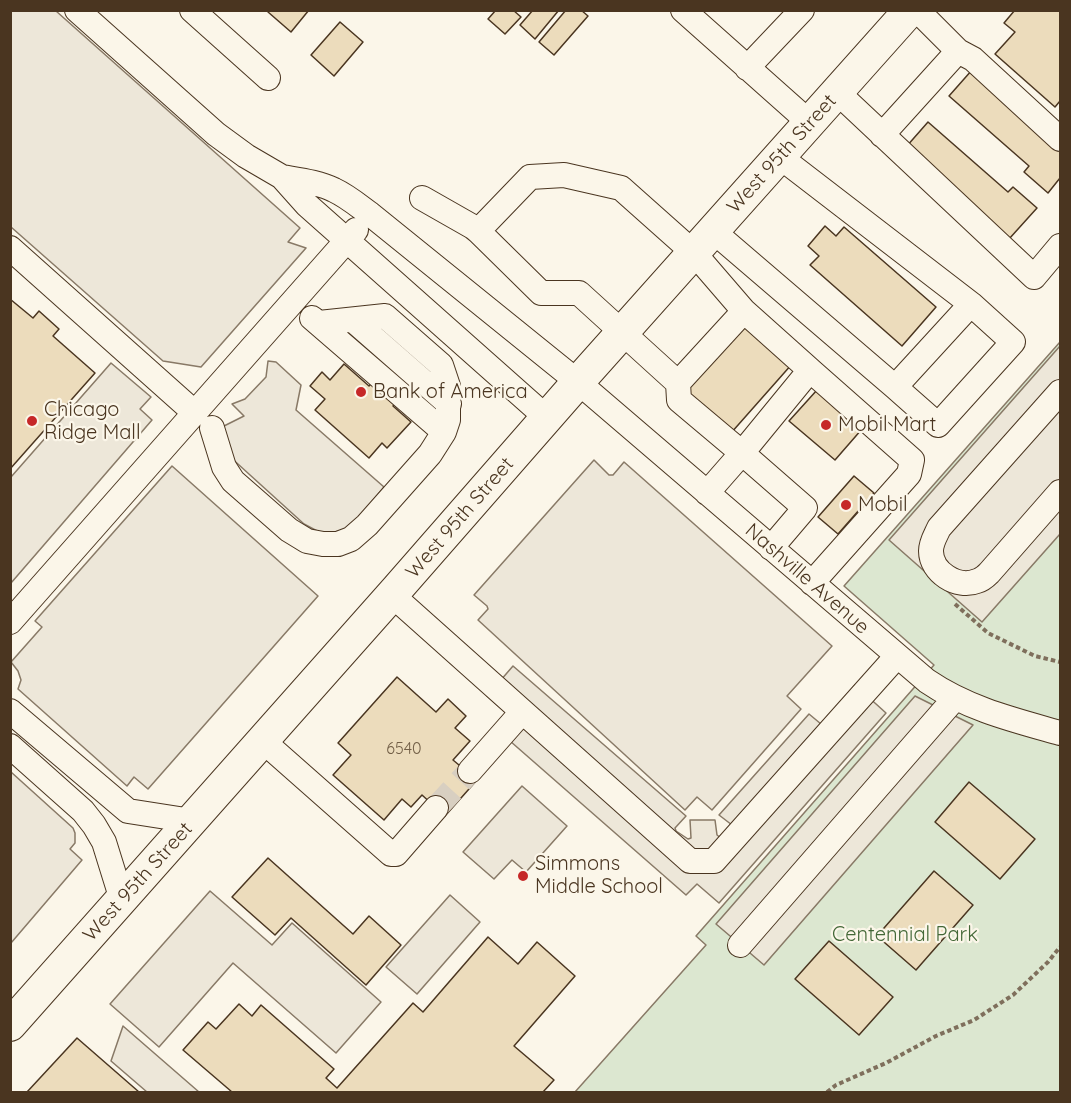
<!DOCTYPE html>
<style>
body{margin:0}
#map{position:relative;width:1071px;height:1103px;overflow:hidden;background:#fbf6e9;font-family:Quicksand,sans-serif}
canvas{display:block}
.frame{position:absolute;inset:0;border:12px solid #4a3520;pointer-events:none}
</style>
<div id="map">
<canvas width="1071" height="1103"></canvas>
<div class="frame"></div>
</div>
<script>
const c = document.querySelector('canvas').getContext('2d');
c.lineJoin = 'round';
function paint(path, color) {
  c.fillStyle = color;
  c.fill(path, 'evenodd');
}
function stroke(path, color, width, dash) {
  c.strokeStyle = color;
  c.lineWidth = width;
  c.lineCap = dash ? 'butt' : 'round';
  c.setLineDash(dash || []);
  c.stroke(path);
}
function label(font, color, halo, rows, align = 'center') {
  c.font = font + ' Quicksand,sans-serif';
  c.lineWidth = 4.5;
  c.setLineDash([]);
  c.textBaseline = 'middle';
  c.strokeStyle = halo;
  c.fillStyle = color;
  for (const [text, x, y, turn = 0] of rows) {
    c.save();
    c.translate(x, y);
    c.rotate((+turn || 0) * Math.PI / 180);
    c.textAlign = isNaN(turn) ? turn : align;
    if (halo) c.strokeText(text, 0, 0);
    c.fillText(text, 0, 0);
    c.restore();
  }
}
const green = new Path2D(`
 M 1060,342 L 1060,1092 L 575,1092 L 706,945 L 696,936 L 934,665 L 844,586 Z`);
const parking = new Path2D(`
 M 11,10 L 56,11 L 300,228 L 288,242 L 306,248 L 201,367 L 163,361 L 11,227 Z
 M 1060,346 L 1060,534 L 982,622 L 889,540 Z
 M 268,361 L 276,362 L 301,385 L 296,410 L 384,487 L 355,522 L 347,529 L 335,532 L 319,532 L 304,524 L 206,435 L 244,416 L 232,404 L 245,399 L 266,377 Z
 M 111,363 L 151,397 L 140,409 L 152,420 L 11,583 L 11,477 Z
 M 594,460 L 609,475 L 613,475 L 624,462 L 832,646 L 787,696 L 801,709 L 712,810 L 697,797 L 685,810 L 478,620 L 488,609 L 487,606 L 474,595 Z
 M 172,466 L 318,596 L 148,789 L 134,777 L 127,786 L 18,689 L 21,680 L 18,671 L 11,662 L 42,627 L 35,621 Z
 M 513,666 L 686,816 L 675,828 L 676,831 L 688,839 L 691,838 L 690,820 L 715,820 L 717,835 L 721,838 L 732,825 L 719,815 L 809,714 L 821,724 L 855,685 L 886,713 L 719,903 L 697,884 L 686,895 L 510,741 L 522,727 L 487,696 Z
 M 915,696 L 973,725 L 764,965 L 716,924 Z
 M 11,772 L 73,828 L 75,833 L 75,843 L 70,849 L 82,860 L 11,943 Z
 M 522,786 L 567,826 L 526,872 L 512,860 L 494,879 L 463,852 Z
 M 210,891 L 272,945 L 292,923 L 381,1002 L 336,1053 L 233,963 L 159,1047 L 110,1004 Z
 M 450,895 L 480,922 L 417,994 L 386,967 Z
 M 123,1026 L 199,1092 L 147,1092 L 111,1061 Z`);
const building = new Path2D(`
 M 269,10 L 309,10 L 291,32 L 268,12 Z
 M 496,10 L 513,10 L 521,17 L 505,34 L 488,19 Z
 M 533,10 L 559,10 L 535,39 L 520,25 Z
 M 566,10 L 581,10 L 588,16 L 554,55 L 539,42 Z
 M 1015,10 L 1060,10 L 1060,101 L 1055,107 L 995,54 L 1015,32 L 1004,23 Z
 M 340,22 L 363,42 L 334,76 L 311,55 Z
 M 972,70 L 1060,149 L 1060,178 L 1048,193 L 1024,172 L 1029,166 L 949,96 Z
 M 928,122 L 1008,192 L 1013,187 L 1037,208 L 1009,239 L 906,147 Z
 M 825,226 L 836,236 L 844,227 L 936,307 L 902,346 L 810,265 L 819,256 L 808,246 Z
 M 10,299 L 33,318 L 39,311 L 59,329 L 53,336 L 95,373 L 10,469 Z
 M 746,322 L 792,364 L 731,433 L 685,392 Z
 M 416,333 L 439,353 L 393,406 L 411,422 L 387,448 L 382,443 L 369,458 L 315,410 L 325,399 L 310,386 L 322,372 L 330,380 L 344,364 L 369,386 Z
 M 817,390 L 862,429 L 835,460 L 789,421 Z
 M 854,476 L 874,493 L 838,534 L 818,517 Z
 M 397,677 L 436,712 L 448,699 L 466,716 L 455,728 L 470,741 L 453,760 L 477,780 L 445,816 L 422,795 L 411,807 L 402,799 L 384,820 L 333,775 L 351,755 L 338,743 Z
 M 969,782 L 1035,839 L 1000,879 L 935,822 Z
 M 268,858 L 353,934 L 369,916 L 401,945 L 366,985 L 291,918 L 275,935 L 232,897 Z
 M 934,871 L 973,905 L 916,970 L 877,936 Z
 M 488,937 L 518,964 L 537,942 L 575,976 L 514,1046 L 554,1080 L 543,1092 L 232,1092 L 183,1050 L 208,1022 L 216,1029 L 239,1004 L 252,1016 L 261,1005 L 334,1069 L 326,1078 L 337,1088 L 413,1003 L 423,1012 Z
 M 829,941 L 893,997 L 859,1035 L 795,979 Z
 M 77,1038 L 139,1092 L 27,1092 Z`);
const minorTunnel = new Path2D(`
 M 436,808 L 470,771`);
const path = new Path2D(`
 M 955,604 L 988,633 L 1035,656 L 1060,662
 M 827,1092 L 836,1085 L 886,1063 L 936,1036 L 974,1020 L 1013,995 L 1048,962 L 1060,947`);
const minor = new Path2D(`
 M 77,10 L 216,134 L 246,156 L 282,177 L 307,205 L 547,418
 M 192,10 L 268,78
 M 683,10 L 810,123
 M 958,51 L 973,59 L 1060,139
 M 747,68 L 802,10
 M 837,92 L 1034,277 L 1060,246
 M 882,135 L 958,51 L 917,10
 M 282,177 C 299,180 318,182 334,190 C 347,196 359,206 370,214 L 578,382 L 927,681 C 968,709 1014,720 1060,733
 M 422,198 L 473,227 L 478,231 L 541,293 L 579,293 L 678,383 L 744,311 L 694,253 L 621,188 L 564,175 L 530,177 L 478,231
 M 713,231 L 895,387 L 938,425 L 1013,342 L 971,304 L 780,157
 M 10,248 L 195,413
 M 744,311 L 810,370 L 742,453 L 805,508 L 771,548
 M 312,318 L 444,432
 M 353,320 L 449,404
 M 810,370 L 912,460 L 909,474 L 812,583
 M 678,383 L 679,400 L 742,453 L 707,493
 M 895,387 L 971,304
 M 1060,392 L 939,528 C 936,535 931,542 931,551 C 931,572 957,589 977,581 C 981,580 986,576 989,573 L 1060,492
 M 212,428 L 224,467 L 233,481 L 289,530 L 307,541 L 323,544 L 338,544 L 351,539 L 367,525 L 430,454 L 444,432 L 448,420 L 448,386 L 441,365 L 385,316 L 319,323
 M 392,595 L 690,861 L 714,861 L 897,656
 M 10,622 L 356,230
 M 10,711 L 128,811 L 192,821
 M 263,741 L 391,854 L 396,854 L 436,808
 M 10,746 L 83,811 L 94,825 L 104,842 L 122,900
 M 470,771 L 522,712
 M 740,945 L 955,698`);
const major = new Path2D(`
 M 10,1025 L 397,589 L 578,382 L 910,10`);
const markers = [
 [361,392,6,"#c62828"],
 [32,421,6,"#c62828"],
 [826,425,6,"#c62828"],
 [846,505,6,"#c62828"],
 [523,876,6,"#c62828"]
];
const numberNames = [
 ["6540",404,749]
];
const streetNames = [
 ["West 95th Street",782,154,-48],
 ["West 95th Street",460,518,-49],
 ["Nashville Avenue",807,579,41],
 ["West 95th Street",138,882,-48]
];
const poiNames = [
 ["Bank of America",373,392],
 ["Chicago",44,410],
 ["Ridge Mall",44,433],
 ["Mobil Mart",838,425],
 ["Mobil",858,505],
 ["Simmons",535,864],
 ["Middle School",535,887]
];
const parkNames = [
 ["Centennial Park",905,935]
];
paint(green, '#dce7d0');
stroke(green, '#887966', 1.5);
paint(parking, '#ede7d9');
stroke(parking, '#887966', 1.5);
paint(building, '#ecdcbc');
stroke(building, '#4a3520', 1.5);
stroke(minorTunnel, '#d8cfc1', 24, [24, 12]);
stroke(minor, '#4a3520', 26);
stroke(major, '#4a3520', 34);
stroke(path, '#7f6f5c', 4, [4.5, 3]);
stroke(minor, '#fbf6e9', 24);
stroke(major, '#fbf6e9', 32);
for (const [x, y, r, color] of markers) {
  const dot = new Path2D();
  dot.arc(x, y, r, 0, 2 * Math.PI);
  c.fillStyle = color;
  c.fill(dot);
  stroke(dot, '#fbf6e9', 2);
}
label('16px', '#725f47', null, numberNames);
label('20px', '#4a3520', '#fbf6e9', streetNames);
label('20px', '#4a3520', '#fbf6e9', poiNames, 'left');
label('20px', '#436837', '#fbf6e9', parkNames);
</script>
